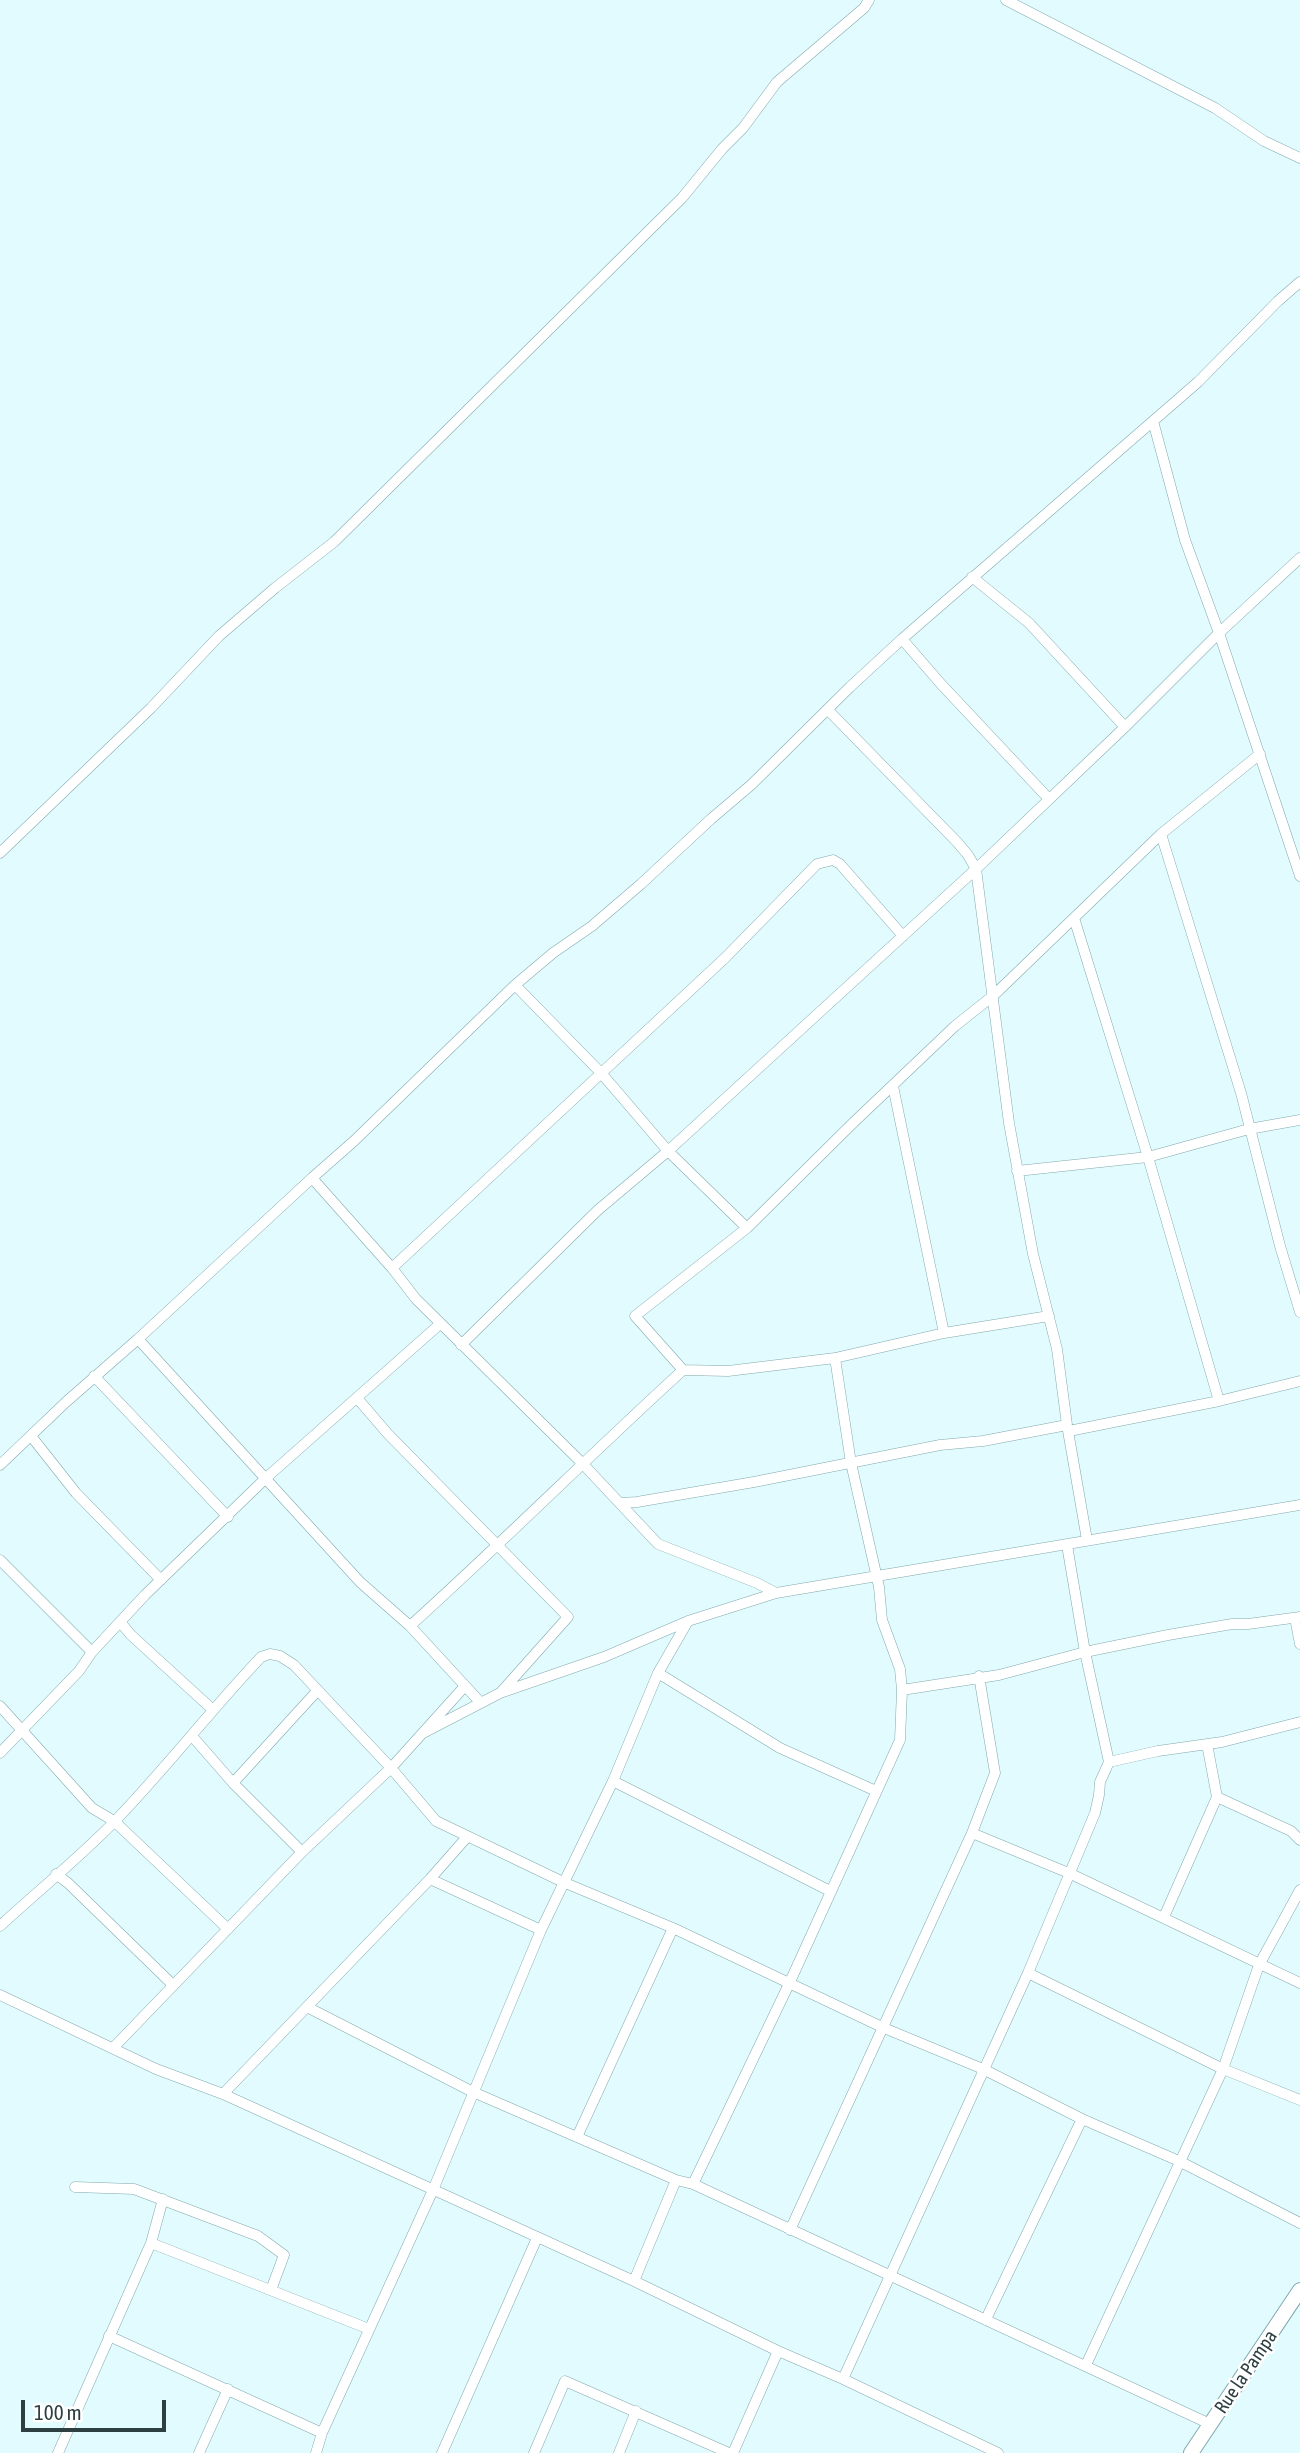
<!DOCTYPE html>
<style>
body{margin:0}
#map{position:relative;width:1300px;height:2453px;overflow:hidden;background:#e2fbfe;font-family:"Asap Condensed",sans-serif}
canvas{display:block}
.scale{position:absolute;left:21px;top:2400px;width:145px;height:32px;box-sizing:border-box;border:4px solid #2d3f40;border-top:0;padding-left:9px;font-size:21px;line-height:24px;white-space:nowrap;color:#2d3f40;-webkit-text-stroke:5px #fff;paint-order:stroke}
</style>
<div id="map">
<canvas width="1300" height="2453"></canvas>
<div class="scale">100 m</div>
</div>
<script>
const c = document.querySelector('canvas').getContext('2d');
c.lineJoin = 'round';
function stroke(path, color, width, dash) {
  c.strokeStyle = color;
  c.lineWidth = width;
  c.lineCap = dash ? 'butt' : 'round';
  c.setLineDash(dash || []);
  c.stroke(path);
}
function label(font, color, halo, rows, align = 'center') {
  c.font = font + ' "Asap Condensed",sans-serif';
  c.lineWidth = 5;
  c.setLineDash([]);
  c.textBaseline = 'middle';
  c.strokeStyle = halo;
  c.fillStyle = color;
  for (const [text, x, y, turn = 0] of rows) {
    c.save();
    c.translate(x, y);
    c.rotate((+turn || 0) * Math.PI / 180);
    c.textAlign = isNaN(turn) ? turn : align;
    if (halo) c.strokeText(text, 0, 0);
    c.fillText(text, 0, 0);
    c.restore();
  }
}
const street = new Path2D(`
 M 1006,0 L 1215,108 L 1264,141 L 1300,158
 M 1153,421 L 1185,540 L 1219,633 L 1300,876
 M 972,577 L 1029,623 L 1125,727
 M 902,639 L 941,684 L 1049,799
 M 828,710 L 957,842 L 968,855 L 976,869 L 1009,1123 L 1033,1254 L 1057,1349 L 1067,1425 L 1087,1540
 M 1161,834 L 1241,1093 L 1280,1246 L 1300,1312
 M 0,853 L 151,708 L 219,636 L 275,588 L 334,542 L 682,198 L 722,149 L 743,128 L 777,82 L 864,8 L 869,0
 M 515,985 L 602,1074 L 668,1151 L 747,1228
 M 893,1086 L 944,1333
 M 1017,1171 L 1148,1157 L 1249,1129 L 1300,1120
 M 312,1178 L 392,1268 L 416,1299 L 582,1463 L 658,1544 L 757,1583 L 776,1593
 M 392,1268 L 725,958 L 817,864 L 833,860 L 840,864 L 903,936
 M 138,1339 L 360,1582 L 410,1626 L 480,1702
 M 461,1345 L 598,1210 L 668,1151 L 976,869 L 1125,727 L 1219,633 L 1300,558
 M 683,1370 L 728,1371 L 835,1358 L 944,1333 L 1049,1316
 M 94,1376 L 228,1517
 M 357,1398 L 388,1434 L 568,1617 L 502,1691
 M 1219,1401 L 1300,1381
 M 1069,1431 L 1219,1401 L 1148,1157 L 1074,918
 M 31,1436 L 76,1493 L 161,1580
 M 0,1465 L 66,1402 L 138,1339 L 312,1178 L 354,1141 L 515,985 L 553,953 L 592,926 L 641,884 L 711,819 L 751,785 L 850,687 L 902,639 L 1198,382 L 1278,301 L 1300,282
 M 621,1503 L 637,1502 L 754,1482 L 940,1445 L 983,1441 L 1067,1425
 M 0,1560 L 92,1652
 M 1295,1618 L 1300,1644
 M 121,1623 L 131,1635 L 212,1709
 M 410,1626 C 503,1542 591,1454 683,1370 L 635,1316 L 747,1228 L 854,1122 L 955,1026 L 994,995 L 1161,834 L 1260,754
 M 658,1673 L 780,1748 L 876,1791
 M 902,1690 L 999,1675 L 1085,1652 L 1168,1635 L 1232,1624 L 1248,1624 L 1300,1617
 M 0,1706 L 92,1808 L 114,1821 L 228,1929
 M 423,1733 L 500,1693 L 604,1657 L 688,1621 L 776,1593 L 1300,1505
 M 192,1736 L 233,1783 L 302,1852
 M 0,1753 L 79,1671 L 92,1652 L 145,1595 L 266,1478 L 440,1324
 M 1109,1762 L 1158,1751 L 1222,1742 L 1300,1722
 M 613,1781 L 830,1891
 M 233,1783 L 318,1690
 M 1217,1797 L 1291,1831 L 1300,1840
 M 972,1833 L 1071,1874 L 1300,1983
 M 56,1874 L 68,1883 L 173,1985
 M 430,1879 L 541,1930
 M 1164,1917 L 1217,1797 L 1207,1744
 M 0,1926 C 38,1891 79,1858 115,1821 C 166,1768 211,1710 261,1657 L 270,1654 L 280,1656 L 294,1665 L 391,1768 L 436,1821 L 563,1882 L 673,1928 L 884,2028 L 983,2069 L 1082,2119 L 1179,2161 L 1300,2223
 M 1028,1973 L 1223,2069 L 1300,2100
 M 0,1995 L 156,2069 L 223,2094 L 634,2281 L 778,2351 L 843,2379 L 998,2453
 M 307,2007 L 473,2092 L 676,2180 L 693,2184 L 1210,2424
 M 114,2047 L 302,1852 L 391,1768 L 465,1686
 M 223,2094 L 430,1879 L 467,1837
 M 577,2137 L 673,1928
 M 693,2184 L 789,1984 L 900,1740 L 902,1690 L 900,1669 L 882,1620 L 879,1587 L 851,1463 L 835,1358
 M 75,2187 L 134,2189 L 258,2236 L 284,2255 L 271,2290
 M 790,2230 L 972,1833 L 995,1773 L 979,1676
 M 151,2243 L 369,2329
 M 634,2281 L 676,2180
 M 986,2319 L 1082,2119
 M 109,2336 L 322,2433
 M 1086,2365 L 1223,2069 L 1259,1965 L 1300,1890
 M 843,2379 L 1028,1973 L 1095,1813 L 1099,1795 L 1100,1782 L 1109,1762 L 1085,1652 L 1067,1545
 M 58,2453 L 151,2243 L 163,2199
 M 199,2453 L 228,2389
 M 316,2453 L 322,2433 L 433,2190 L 541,1930 L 613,1781 L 658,1673 L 688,1621
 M 442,2453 L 537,2238
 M 534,2453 L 565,2381 L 729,2453
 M 619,2453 L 636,2411
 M 733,2453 L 778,2351`);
const secondary = new Path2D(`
 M 1191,2453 L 1300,2290`);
const streetNames = [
 ["Rue la Pampa",1246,2372,-56]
];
stroke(street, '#80a9ad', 11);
stroke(secondary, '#80a9ad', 16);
stroke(street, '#fff', 10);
stroke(secondary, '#fff', 14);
label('19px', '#2d3f40', '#fff', streetNames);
</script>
